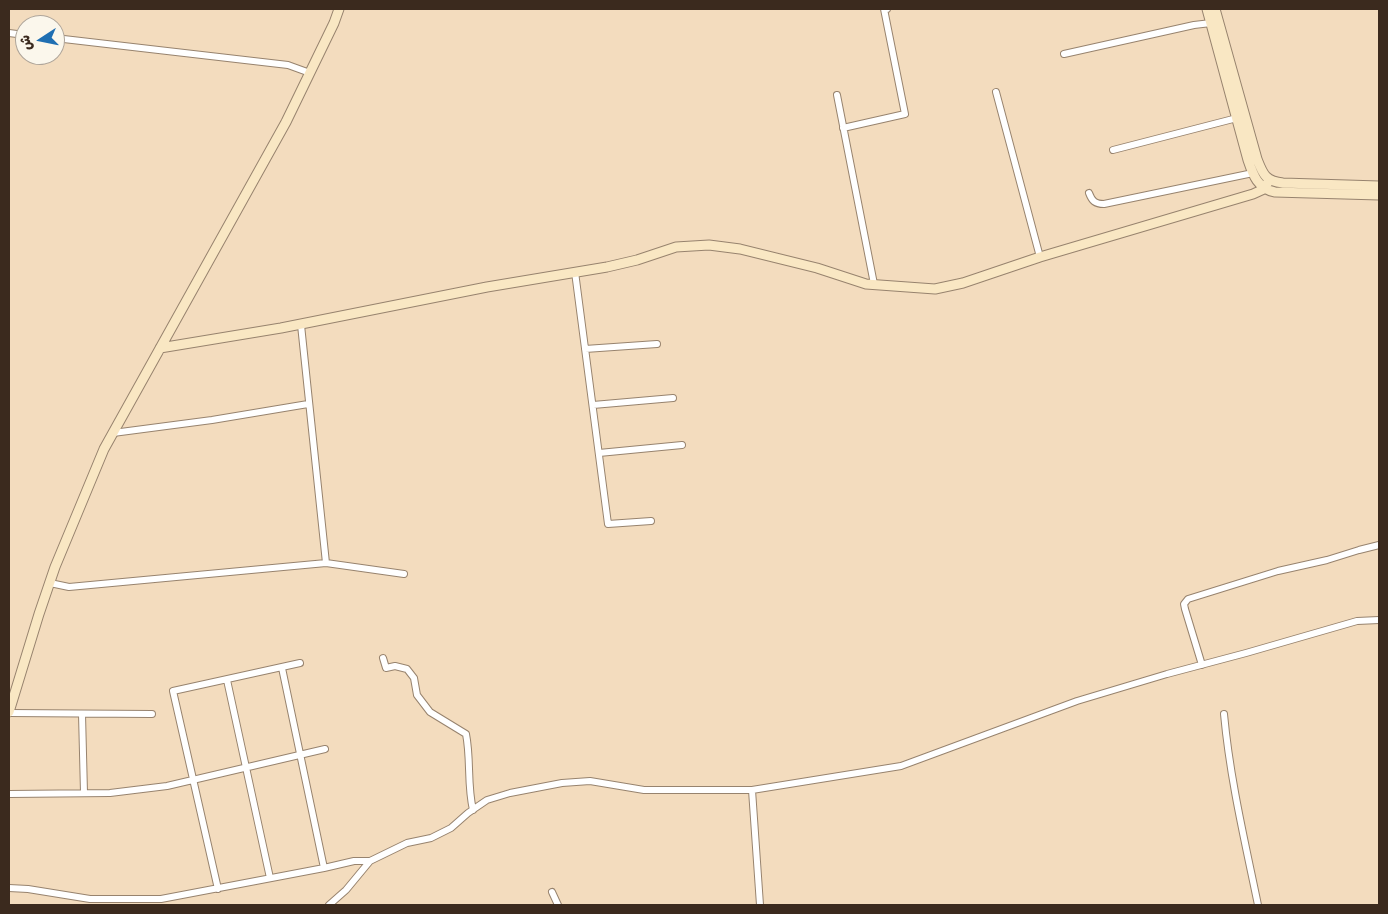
<!DOCTYPE html>
<meta charset="utf-8">
<style>
body{margin:0}
#map{position:relative;width:1388px;height:914px;overflow:hidden;background:#f3dcbe;font-family:Itim,"Playpen Sans Arabic",sans-serif}
canvas{display:block}
.frame{position:absolute;inset:0;border:10px solid #3b2a1e;pointer-events:none}
.north{position:absolute;left:15px;top:15px;width:50px;height:50px;box-sizing:border-box;background:#fbf7ec;border:1px solid #aea59a;border-radius:50%;rotate:259deg;font-size:14px;font-weight:700;line-height:20px;text-align:center;color:#3b2a1e}
.north::after{content:'';display:block;margin:auto;width:18px;height:22px;background:#1f6fb2;clip-path:polygon(50% 0,100% 100%,50% 72%,0 100%)}
</style>
<div id="map">
<canvas width="1388" height="914"></canvas>
<div class="frame"></div>
<div class="north">ش</div>
</div>
<script>
const c = document.querySelector('canvas').getContext('2d');
c.lineJoin = 'round';
function stroke(path, color, width, dash) {
  c.strokeStyle = color;
  c.lineWidth = width;
  c.lineCap = dash ? 'butt' : 'round';
  c.setLineDash(dash || []);
  c.stroke(path);
}
const street = new Path2D(`
 M 9,33 L 25,35
 M 55,38 L 288,65 L 310,73
 M 1064,54 L 1194,25 L 1211,23
 M 996,92 L 1040,257
 M 837,95 L 874,284
 M 843,128 L 905,114 L 884,9 L 887,9
 M 1113,150 L 1237,118
 M 1089,193 C 1092,201 1095,204 1104,204 L 1253,173
 M 575,272 L 608,524 L 651,521
 M 301,325 L 326,563
 M 585,349 L 657,344
 M 593,405 L 673,398
 M 113,433 L 212,420 L 308,404
 M 599,453 L 682,445
 M 50,583 L 69,587 L 326,563 L 404,574
 M 383,658 L 386,668 L 395,666 L 407,669 L 414,678 L 417,695 L 430,712 L 466,734 C 471,759 467,785 473,810
 M 1202,665 L 1185,609 L 1184,604 L 1188,599 L 1278,571 L 1327,560 L 1359,550 L 1379,545
 M 282,668 L 324,868
 M 227,680 L 270,878
 M 9,713 L 152,714
 M 82,714 L 84,793
 M 1224,714 C 1230,779 1245,842 1258,905
 M 9,794 L 110,793 L 167,786 L 325,749
 M 9,888 L 28,889 L 90,899 L 161,899 L 324,868 L 354,861 L 370,861 L 407,843 L 431,838 L 451,828 L 468,813 L 487,800 L 510,793 L 562,783 L 590,781 L 644,790 L 752,790
 M 218,889 L 173,691 L 300,663
 M 552,892 L 558,905
 M 329,905 L 346,890 L 370,861
 M 760,905 L 752,790 L 901,766 L 1077,701 L 1167,674 L 1246,653 L 1357,621 L 1379,620`);
const secondary = new Path2D(`
 M 1207,9 L 1248,160 C 1253,175 1258,189 1275,192 L 1379,195
 M 1215,9 L 1257,159 C 1263,174 1265,181 1283,183 L 1379,186
 M 160,348 L 281,328 L 487,287 L 607,267 L 637,260 L 676,247 L 709,245 L 740,249 L 817,268 L 866,284 L 935,289 L 963,283 L 1040,257 L 1253,194 L 1264,189 L 1269,180
 M 9,712 L 39,614 L 55,567 L 104,449 L 286,122 L 334,23 L 339,9`);
stroke(street, '#97836e', 8);
stroke(secondary, '#97836e', 11);
stroke(street, '#fff', 6);
stroke(secondary, '#f9e7c3', 9);
</script>
